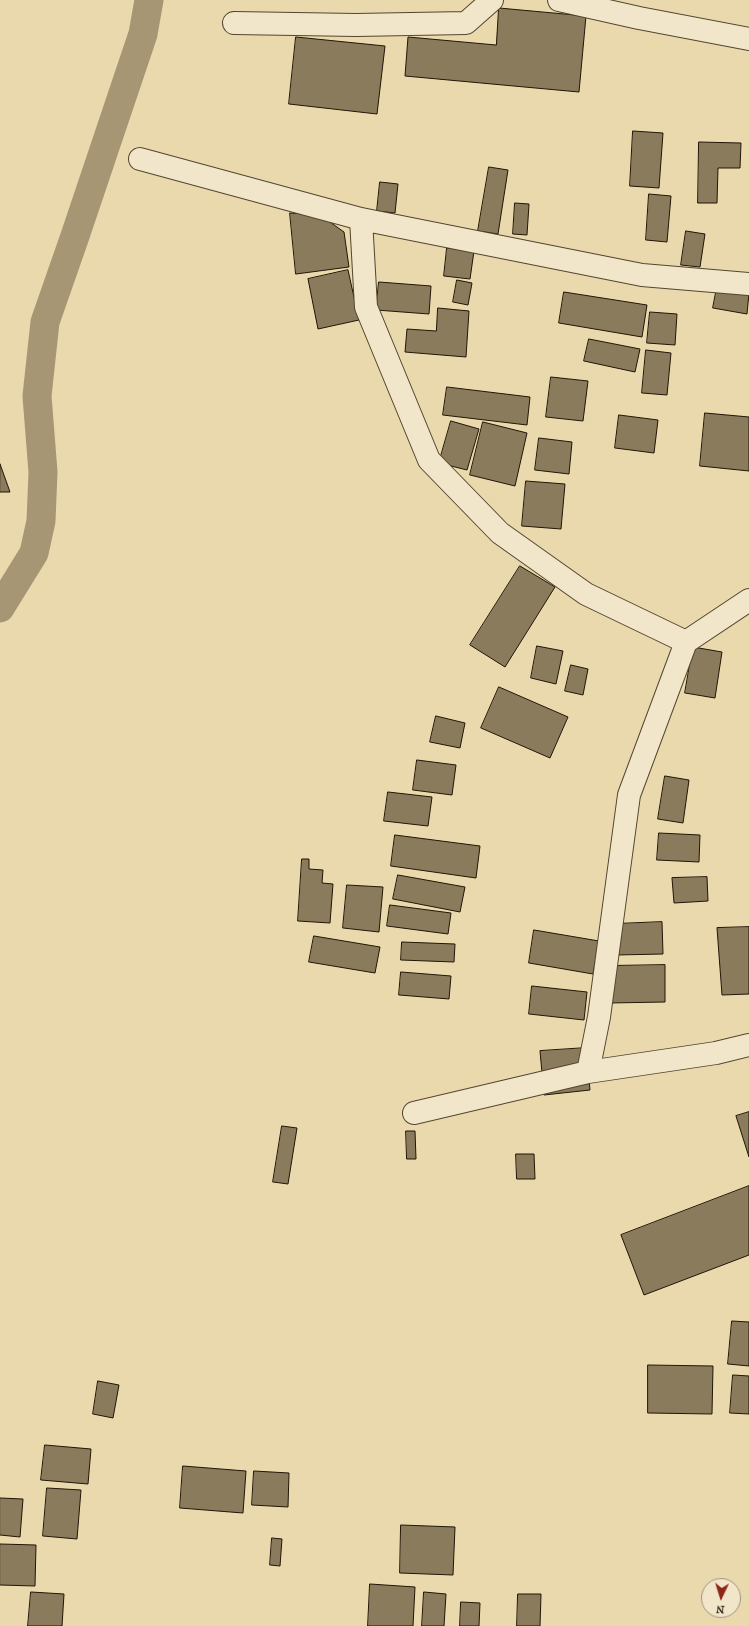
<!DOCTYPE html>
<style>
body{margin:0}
#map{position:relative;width:749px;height:1626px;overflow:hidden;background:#ead9ad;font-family:"IM FELL French Canon",serif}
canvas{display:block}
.north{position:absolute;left:701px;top:1578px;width:40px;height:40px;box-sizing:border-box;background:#f1e6ca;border:1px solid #9e927c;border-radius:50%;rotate:184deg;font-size:11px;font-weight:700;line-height:16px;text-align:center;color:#211506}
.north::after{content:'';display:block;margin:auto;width:14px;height:18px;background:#8f2418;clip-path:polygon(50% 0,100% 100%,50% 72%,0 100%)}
</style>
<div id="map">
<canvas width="749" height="1626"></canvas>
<div class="north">N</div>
</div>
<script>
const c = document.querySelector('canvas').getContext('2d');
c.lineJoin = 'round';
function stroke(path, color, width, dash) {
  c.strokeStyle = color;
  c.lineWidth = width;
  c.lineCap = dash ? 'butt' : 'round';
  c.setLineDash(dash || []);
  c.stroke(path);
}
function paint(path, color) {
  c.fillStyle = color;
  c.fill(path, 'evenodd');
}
const canal = new Path2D(`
 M 0,608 L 34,553 L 41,521 L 43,472 L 37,396 L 45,322 L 75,236 L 143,34 L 149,0`);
const building = new Path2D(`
 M 499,8 L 586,16 L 579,92 L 405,76 L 408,37 L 496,45 Z
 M 296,37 L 385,46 L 377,114 L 289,104 Z
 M 633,131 L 663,133 L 659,188 L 630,186 Z
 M 699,142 L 741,143 L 740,168 L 718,168 L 717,203 L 698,203 Z
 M 489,167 L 508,170 L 498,234 L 478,231 Z
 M 380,182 L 398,184 L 395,213 L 377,211 Z
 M 649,194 L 671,196 L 667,242 L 646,240 Z
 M 515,203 L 529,204 L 527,235 L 513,234 Z
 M 290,213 L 320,215 L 344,232 L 349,267 L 296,274 Z
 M 686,231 L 705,234 L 700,267 L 681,265 Z
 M 447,248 L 474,251 L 470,279 L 444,276 Z
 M 348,270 L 359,320 L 318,329 L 308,279 Z
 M 457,280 L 472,283 L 468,305 L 453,302 Z
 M 379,282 L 431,286 L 429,314 L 376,310 Z
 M 717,287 L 749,293 L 747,314 L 713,308 Z
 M 564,292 L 647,305 L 642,337 L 559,323 Z
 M 438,308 L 469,311 L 466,357 L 405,352 L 407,329 L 436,331 Z
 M 650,312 L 677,314 L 675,345 L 647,343 Z
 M 589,339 L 640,349 L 635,372 L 584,361 Z
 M 646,350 L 671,353 L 667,395 L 642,393 Z
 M 551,377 L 588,381 L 583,421 L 546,417 Z
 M 447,387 L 530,397 L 527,425 L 443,415 Z
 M 705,413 L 749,417 L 749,471 L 700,466 Z
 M 619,415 L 658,420 L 654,453 L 615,448 Z
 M 451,421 L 479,429 L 467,470 L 439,463 Z
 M 483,422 L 527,433 L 515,486 L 470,475 Z
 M 539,438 L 572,442 L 569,474 L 535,470 Z
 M 0,464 L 10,492 L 0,492 Z
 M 526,481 L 565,484 L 561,529 L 522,526 Z
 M 520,566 L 555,587 L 505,667 L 470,645 Z
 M 537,646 L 563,651 L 556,684 L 531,678 Z
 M 693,647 L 722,652 L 715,698 L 685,693 Z
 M 571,665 L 588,669 L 583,695 L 565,691 Z
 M 499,687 L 568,717 L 550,758 L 481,728 Z
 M 436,716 L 465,723 L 460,748 L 430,742 Z
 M 417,760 L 456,765 L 452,795 L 413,790 Z
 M 665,776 L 689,780 L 683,823 L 658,819 Z
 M 388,792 L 432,797 L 428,826 L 384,821 Z
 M 659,833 L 700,835 L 699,862 L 657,860 Z
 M 395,835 L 480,846 L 476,878 L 391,866 Z
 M 302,859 L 309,859 L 309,869 L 323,870 L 322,883 L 333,884 L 330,923 L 298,921 Z
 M 398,875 L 465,887 L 460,912 L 393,899 Z
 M 707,877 L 708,901 L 674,903 L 672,878 Z
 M 347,885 L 383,887 L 379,932 L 343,928 Z
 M 390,905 L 451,913 L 448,934 L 387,926 Z
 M 662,922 L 663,954 L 616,955 L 615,924 Z
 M 749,927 L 749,994 L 722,995 L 717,928 Z
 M 534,930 L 599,941 L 593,974 L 529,963 Z
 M 314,936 L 380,947 L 375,973 L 309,962 Z
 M 402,942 L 455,944 L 454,962 L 401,960 Z
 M 665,965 L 665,1002 L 609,1003 L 608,966 Z
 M 401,972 L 451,976 L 449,999 L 399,995 Z
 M 532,986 L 587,992 L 584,1020 L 529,1014 Z
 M 586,1048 L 590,1090 L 544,1095 L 540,1051 Z
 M 749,1112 L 749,1157 L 736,1116 Z
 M 282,1126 L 297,1128 L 288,1184 L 273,1182 Z
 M 406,1131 L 415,1131 L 416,1159 L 407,1159 Z
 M 516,1154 L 534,1154 L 535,1179 L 517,1179 Z
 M 749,1186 L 749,1255 L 644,1295 L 621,1235 Z
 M 732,1321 L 749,1322 L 749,1366 L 728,1364 Z
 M 648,1365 L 713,1366 L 712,1414 L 648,1413 Z
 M 733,1375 L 749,1376 L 749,1414 L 730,1413 Z
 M 98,1381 L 119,1385 L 113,1418 L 93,1414 Z
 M 45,1445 L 91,1449 L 88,1484 L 41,1480 Z
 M 183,1466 L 246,1471 L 243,1513 L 180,1508 Z
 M 254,1471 L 289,1473 L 288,1507 L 252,1505 Z
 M 47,1488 L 81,1490 L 77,1539 L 43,1536 Z
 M 0,1498 L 23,1499 L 20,1537 L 0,1535 Z
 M 401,1525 L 455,1527 L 453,1575 L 400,1573 Z
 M 272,1538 L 282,1539 L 280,1566 L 270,1565 Z
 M 0,1544 L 36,1545 L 35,1586 L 0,1585 Z
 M 370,1584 L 415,1587 L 413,1626 L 368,1626 Z
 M 31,1592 L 64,1594 L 62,1626 L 28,1626 Z
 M 424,1592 L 446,1594 L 444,1626 L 422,1626 Z
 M 518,1594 L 541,1594 L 540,1626 L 517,1626 Z
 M 461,1602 L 480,1603 L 479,1626 L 460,1626 Z`);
const minor = new Path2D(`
 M 559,0 L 639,18 L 749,39
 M 234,23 L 356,25 L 466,23 L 492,0
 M 140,159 L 361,219 L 642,275 L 749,284
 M 361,219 L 366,307 L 429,460 L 500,533 L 586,594 L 686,642
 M 588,1072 L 599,1017 L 629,795 L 686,642 L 749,600
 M 414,1113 L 588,1072 L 716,1053 L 749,1045`);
stroke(canal, '#a69674', 29);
paint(building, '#8a7b5d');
stroke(building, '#211506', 1);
stroke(minor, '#534630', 24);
stroke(minor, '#f1e6ca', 22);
</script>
